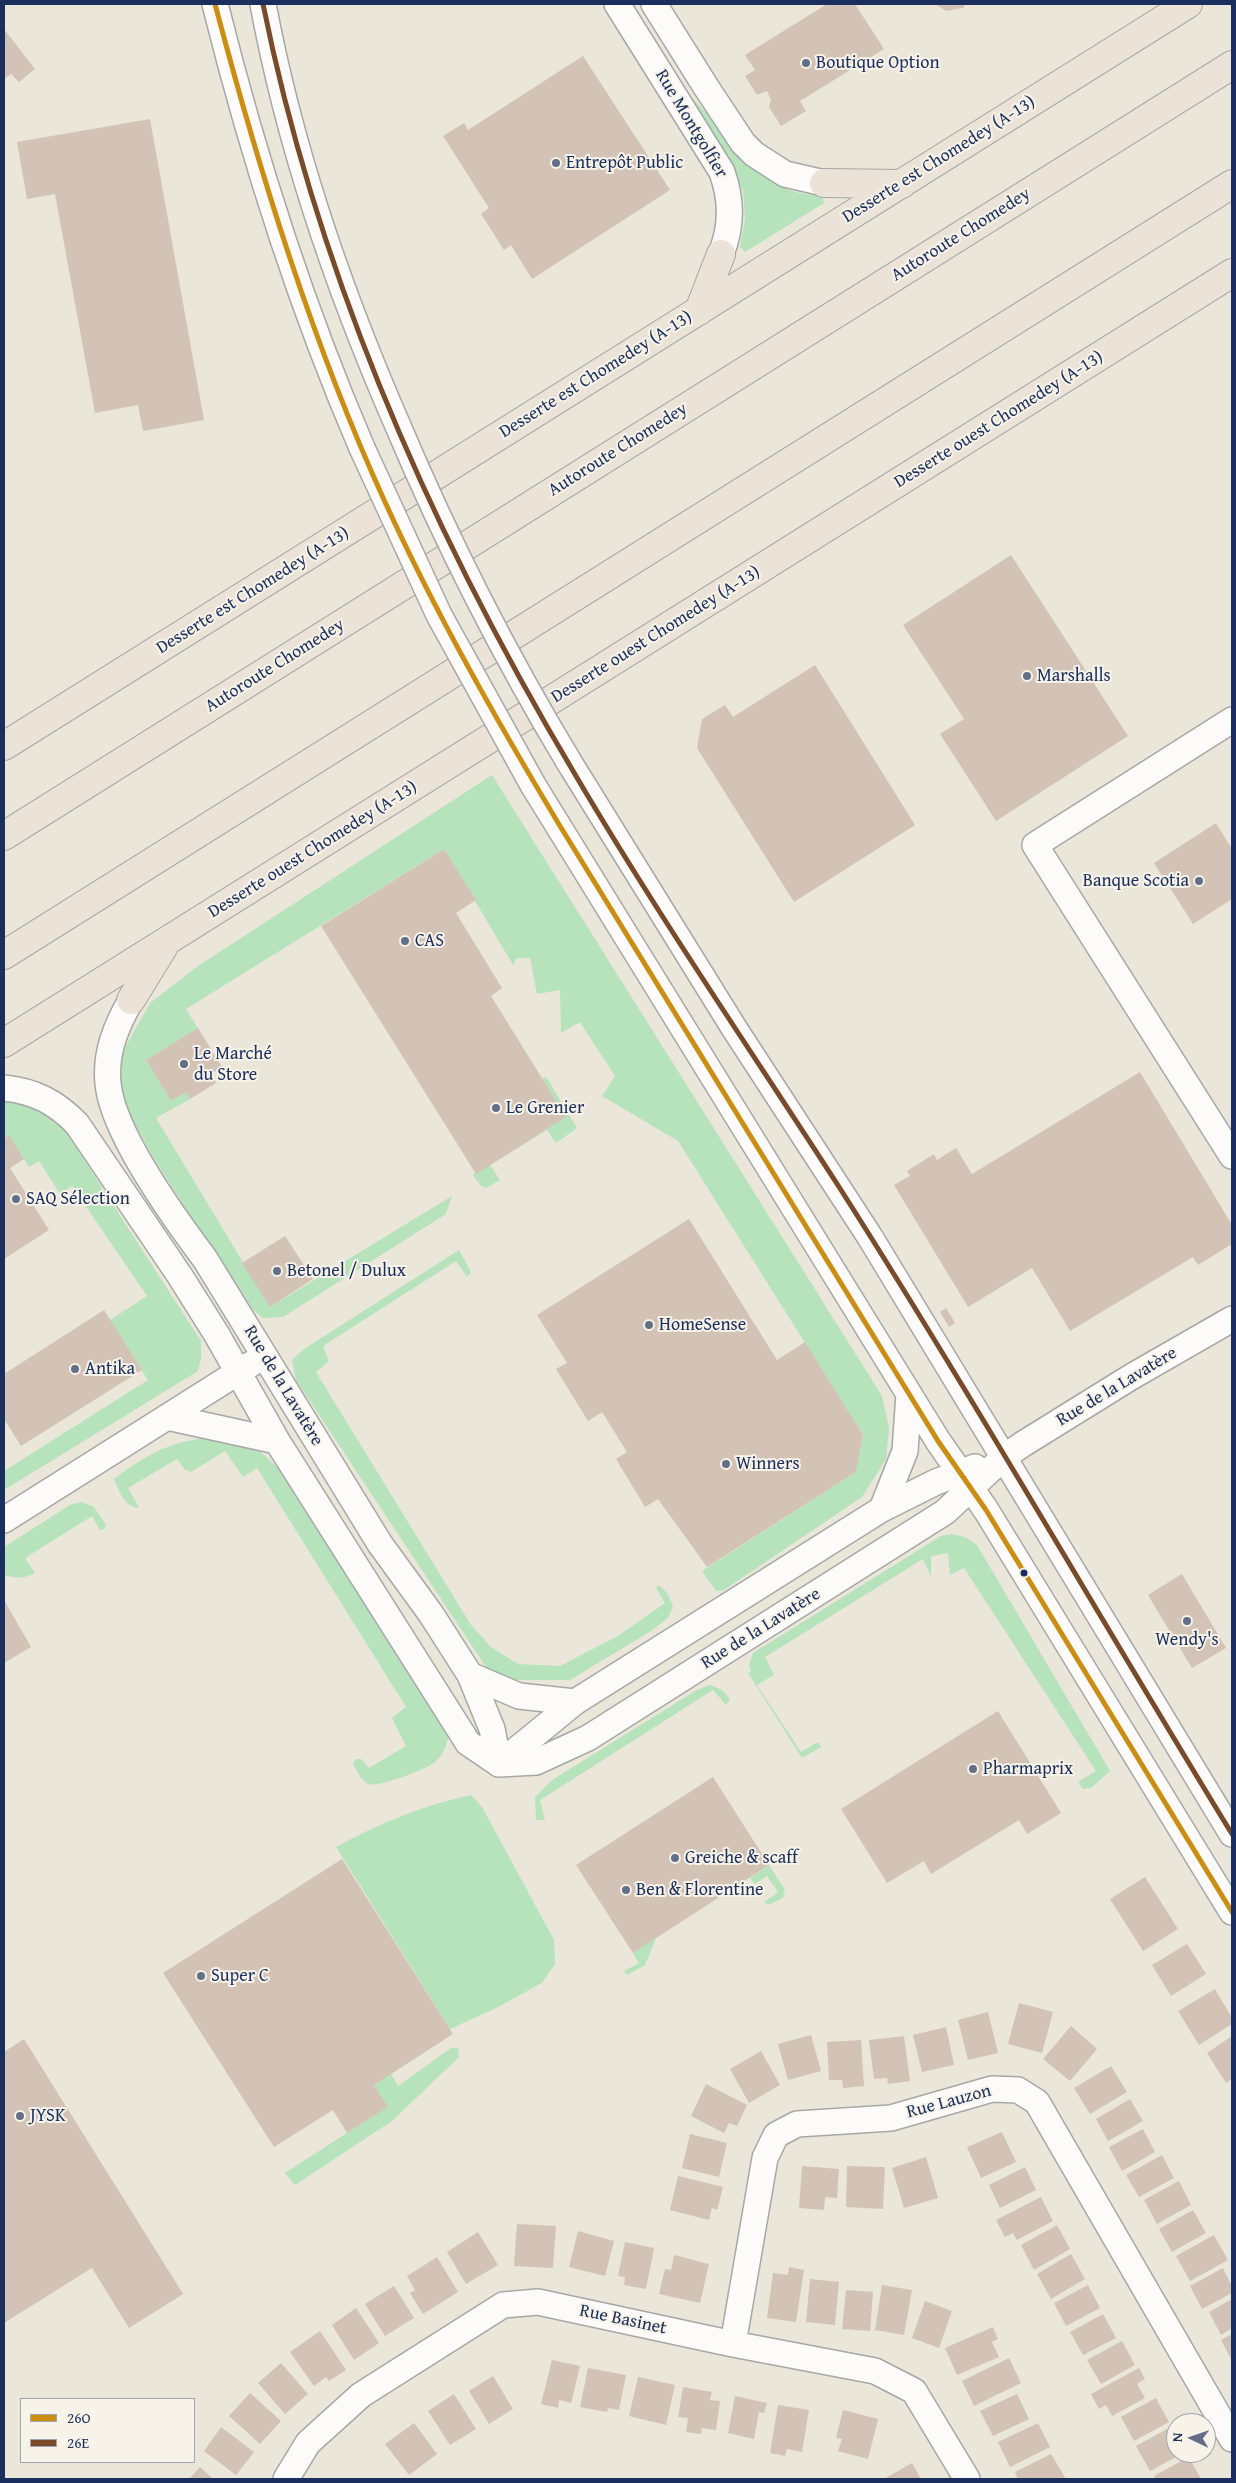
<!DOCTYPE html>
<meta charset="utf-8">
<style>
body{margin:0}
#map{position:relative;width:1236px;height:2483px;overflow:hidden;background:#eae6da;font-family:"Gentium Book Plus",serif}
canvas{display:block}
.frame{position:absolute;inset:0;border:5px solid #1b2f5e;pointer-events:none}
.legend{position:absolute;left:20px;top:2398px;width:175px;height:65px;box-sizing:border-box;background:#f7f3e8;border:1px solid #9fa5b1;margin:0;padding:6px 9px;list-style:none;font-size:15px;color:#1b2f5e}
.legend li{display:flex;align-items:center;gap:10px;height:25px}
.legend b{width:25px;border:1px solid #9fa5b1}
.north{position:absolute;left:1166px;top:2413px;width:50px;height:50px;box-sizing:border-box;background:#f7f3e8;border:1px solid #9fa5b1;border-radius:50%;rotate:273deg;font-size:14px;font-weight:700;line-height:20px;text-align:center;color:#1b2f5e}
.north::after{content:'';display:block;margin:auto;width:18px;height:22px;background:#636f89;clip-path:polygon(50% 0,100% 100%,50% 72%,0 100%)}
</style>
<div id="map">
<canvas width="1236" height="2483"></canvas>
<div class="frame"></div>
<ul class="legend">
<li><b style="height:6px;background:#cb8e13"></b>26O</li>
<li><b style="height:6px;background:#7a4b2a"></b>26E</li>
</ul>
<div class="north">N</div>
</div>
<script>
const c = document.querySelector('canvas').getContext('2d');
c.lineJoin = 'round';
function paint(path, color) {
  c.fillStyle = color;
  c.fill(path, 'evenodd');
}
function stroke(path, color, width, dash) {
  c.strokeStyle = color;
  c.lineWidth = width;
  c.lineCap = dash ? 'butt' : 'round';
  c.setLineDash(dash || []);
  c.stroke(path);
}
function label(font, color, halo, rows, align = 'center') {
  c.font = font + ' "Gentium Book Plus",serif';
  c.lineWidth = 4;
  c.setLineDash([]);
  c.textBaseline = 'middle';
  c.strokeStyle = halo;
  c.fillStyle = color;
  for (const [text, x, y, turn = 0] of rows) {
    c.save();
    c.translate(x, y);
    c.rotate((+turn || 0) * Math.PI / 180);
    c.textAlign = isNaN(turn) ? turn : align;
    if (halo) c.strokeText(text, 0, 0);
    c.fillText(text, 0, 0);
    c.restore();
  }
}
const green = new Path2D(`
 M 692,98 C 701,108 712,118 722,128 C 756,165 764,192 822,196 L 824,203 L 745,252 L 740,247 L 745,219 L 743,191 L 689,100 Z
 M 492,775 L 882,1396 L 889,1428 L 886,1459 L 862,1497 L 724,1590 L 716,1591 L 702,1571 L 856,1472 L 863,1435 L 678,1141 L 602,1096 L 615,1076 L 580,1022 L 561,1033 L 560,990 L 537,994 L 530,958 L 517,958 L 513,965 L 444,849 L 186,1009 L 198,1028 L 146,1060 L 171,1101 L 186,1092 L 190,1099 L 156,1118 L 270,1307 L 452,1196 L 446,1214 L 283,1317 L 263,1318 L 248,1306 L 153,1157 L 121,1099 L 122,1053 L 150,1003 L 198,966 Z
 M 546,1077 L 577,1128 L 556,1143 L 547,1130 L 490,1165 L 500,1180 L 486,1188 L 480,1185 L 473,1175 L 566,1117 L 542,1079 Z
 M 4,1100 L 33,1106 L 61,1124 L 201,1341 L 201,1358 L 198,1371 L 4,1490 L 4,1471 L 148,1380 L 110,1320 L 147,1296 L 72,1186 L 60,1194 L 39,1161 L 29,1167 L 9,1136 L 4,1138 Z
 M 459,1250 L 471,1272 L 467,1277 L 456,1261 L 323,1346 L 329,1361 L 316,1372 L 471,1625 L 491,1647 L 518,1664 L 560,1666 L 618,1636 L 665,1603 L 656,1588 L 659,1585 L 667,1593 L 673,1606 L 668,1618 L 651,1631 L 570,1680 L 514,1680 L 488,1670 L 296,1380 L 292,1360 L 304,1349 Z
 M 221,1436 L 255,1447 L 286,1475 L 449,1735 C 446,1745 444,1754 435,1762 C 427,1769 378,1788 369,1784 C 361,1781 356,1770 353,1763 L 356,1759 L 361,1759 L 369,1768 L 406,1746 L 392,1718 L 406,1707 L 257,1468 L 243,1477 L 225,1451 L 191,1472 L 185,1470 L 177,1459 L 128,1488 L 139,1508 C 123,1506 120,1492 114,1479 C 153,1450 172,1441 221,1436 Z
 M 81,1502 L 94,1507 L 106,1525 L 104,1529 L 100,1530 L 92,1516 L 25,1558 L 35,1573 C 23,1579 17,1578 4,1575 L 4,1547 L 70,1505 Z
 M 951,1534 L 965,1537 L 977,1545 L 1110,1771 L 1091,1788 L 1083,1789 L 1078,1782 L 1096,1771 L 964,1568 L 950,1575 L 948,1553 L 931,1556 L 931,1577 L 923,1559 L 765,1657 L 774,1675 L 757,1685 L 801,1752 L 818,1742 L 821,1747 L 802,1758 L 748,1673 L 751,1672 L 749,1665 L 753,1653 L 941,1536 Z
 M 710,1685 L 722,1690 L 730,1699 L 726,1705 L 713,1690 L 540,1800 L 545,1820 L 536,1820 L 535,1797 L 552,1780 L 697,1690 Z
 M 471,1795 L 482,1807 L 554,1940 L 555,1964 L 542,1983 L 494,2009 L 450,2029 L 336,1847 C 378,1824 424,1805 471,1795 Z
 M 769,1865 L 785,1890 L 783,1898 L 768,1905 L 764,1902 L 778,1892 L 767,1876 L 755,1884 L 750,1878 Z
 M 656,1938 L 645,1965 L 627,1975 L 624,1971 L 639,1963 L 633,1953 Z
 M 451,2048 L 458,2048 L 459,2057 L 392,2121 L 295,2185 L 285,2173 L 387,2107 L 374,2085 L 391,2074 L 398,2086 Z`);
const building = new Path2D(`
 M 827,4 L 855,4 L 884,49 L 800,101 L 806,111 L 781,126 L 769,107 L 771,100 L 767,91 L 757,95 L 745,76 L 755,70 L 745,55 Z
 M 935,4 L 966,4 L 963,8 L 946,11 Z
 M 4,29 L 35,69 L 19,82 L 11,74 L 4,79 Z
 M 583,56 L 670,190 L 532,279 L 511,245 L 504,250 L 481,214 L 489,208 L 443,136 L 464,123 L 468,130 Z
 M 150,119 L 204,420 L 143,431 L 138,405 L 95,413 L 55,194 L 27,199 L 17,142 Z
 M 1011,555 L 1128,736 L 996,821 L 940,734 L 964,719 L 903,625 Z
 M 815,665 L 915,825 L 794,902 L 697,748 L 702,719 L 725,705 L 733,717 Z
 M 1216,823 L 1232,849 L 1232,899 L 1193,924 L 1154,863 Z
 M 444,849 L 476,900 L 456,913 L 502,988 L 491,996 L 566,1117 L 476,1174 L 321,926 Z
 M 198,1028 L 222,1067 L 211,1074 L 216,1083 L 190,1099 L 186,1092 L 171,1101 L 146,1060 Z
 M 1140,1072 L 1232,1225 L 1232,1244 L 1198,1265 L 1193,1257 L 1070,1331 L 1032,1268 L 968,1307 L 894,1185 L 910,1176 L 907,1171 L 934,1154 L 937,1160 L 956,1148 L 972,1174 Z
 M 9,1135 L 24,1159 L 10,1168 L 49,1230 L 4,1259 L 4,1139 Z
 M 689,1219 L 777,1360 L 805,1342 L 863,1435 L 856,1472 L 707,1567 L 658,1499 L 645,1507 L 616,1459 L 627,1452 L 602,1412 L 588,1421 L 556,1369 L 567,1363 L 537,1315 Z
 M 285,1236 L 313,1279 L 270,1307 L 242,1263 Z
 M 946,1308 L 955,1323 L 949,1327 L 940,1312 Z
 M 104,1310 L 142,1370 L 21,1446 L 4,1419 L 4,1374 Z
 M 1182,1574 L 1226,1648 L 1192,1668 L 1148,1595 Z
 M 4,1600 L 31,1647 L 4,1663 Z
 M 998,1711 L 1061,1813 L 1027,1834 L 1019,1820 L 931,1874 L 924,1861 L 887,1883 L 841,1809 Z
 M 713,1777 L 769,1865 L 633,1953 L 576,1865 Z
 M 342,1859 L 453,2034 L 374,2085 L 388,2107 L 347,2133 L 333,2110 L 274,2147 L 163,1973 Z
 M 1145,1877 L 1178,1929 L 1143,1951 L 1110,1899 Z
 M 1187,1944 L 1206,1974 L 1171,1996 L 1152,1965 Z
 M 1215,1989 L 1232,2018 L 1232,2024 L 1199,2045 L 1178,2011 Z
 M 1019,2003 L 1053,2012 L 1042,2053 L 1008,2044 Z
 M 988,2012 L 998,2053 L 968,2060 L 958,2020 Z
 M 1071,2026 L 1097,2049 L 1070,2081 L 1043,2059 Z
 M 946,2027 L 954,2065 L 922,2072 L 913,2035 Z
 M 811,2035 L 821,2071 L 788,2080 L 778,2044 Z
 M 904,2036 L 910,2081 L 888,2084 L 887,2078 L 874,2079 L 869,2040 Z
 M 1232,2036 L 1232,2079 L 1226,2083 L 1207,2053 Z
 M 24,2039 L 183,2294 L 129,2328 L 92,2268 L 4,2323 L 4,2052 Z
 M 861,2040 L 864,2086 L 843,2088 L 842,2080 L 829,2080 L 827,2042 Z
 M 761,2051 L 780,2085 L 749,2103 L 730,2069 Z
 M 1111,2066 L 1127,2092 L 1090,2114 L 1074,2088 Z
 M 706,2084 L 747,2105 L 737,2126 L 729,2123 L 724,2133 L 691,2116 Z
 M 1130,2099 L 1143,2121 L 1108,2141 L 1096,2119 Z
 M 1143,2129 L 1155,2152 L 1122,2171 L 1109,2147 Z
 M 1002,2132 L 1016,2162 L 981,2178 L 967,2147 Z
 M 690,2134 L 727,2143 L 719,2177 L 682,2168 Z
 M 1162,2155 L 1174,2178 L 1139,2197 L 1126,2175 Z
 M 926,2157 L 938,2198 L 904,2208 L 892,2168 Z
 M 802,2166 L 839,2169 L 837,2198 L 825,2197 L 824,2210 L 799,2208 Z
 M 847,2166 L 885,2167 L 883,2209 L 846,2207 Z
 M 1025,2167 L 1036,2190 L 1000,2208 L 989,2185 Z
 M 678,2176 L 723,2187 L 717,2210 L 712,2208 L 709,2220 L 670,2210 Z
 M 1179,2181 L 1191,2205 L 1157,2224 L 1144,2200 Z
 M 1041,2197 L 1053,2221 L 1017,2240 L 1013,2233 L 1005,2237 L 996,2220 Z
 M 1193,2210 L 1206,2233 L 1172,2252 L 1159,2229 Z
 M 517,2224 L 556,2226 L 553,2268 L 514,2266 Z
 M 1057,2225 L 1070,2249 L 1034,2270 L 1021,2245 Z
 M 578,2231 L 614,2241 L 605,2276 L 569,2267 Z
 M 478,2232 L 498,2265 L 466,2284 L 447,2252 Z
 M 1214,2235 L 1228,2260 L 1190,2281 L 1176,2256 Z
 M 625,2242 L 654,2248 L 646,2289 L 624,2285 L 625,2277 L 618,2276 Z
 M 1071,2254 L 1085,2279 L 1051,2299 L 1037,2274 Z
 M 674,2255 L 709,2264 L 700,2303 L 659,2294 L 665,2269 L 671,2270 Z
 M 437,2257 L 458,2292 L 423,2314 L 410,2293 L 415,2290 L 407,2276 Z
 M 789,2267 L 804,2270 L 796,2322 L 767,2318 L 773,2273 L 788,2275 Z
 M 1223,2268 L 1232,2286 L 1232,2293 L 1202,2309 L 1190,2286 Z
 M 810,2279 L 839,2282 L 835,2325 L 806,2322 Z
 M 882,2285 L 912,2290 L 904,2335 L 875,2330 Z
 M 1088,2285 L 1100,2308 L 1066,2326 L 1054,2303 Z
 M 394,2286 L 414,2318 L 385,2336 L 365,2304 Z
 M 846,2290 L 873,2292 L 870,2331 L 842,2329 Z
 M 1232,2299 L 1232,2328 L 1221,2335 L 1209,2312 Z
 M 925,2301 L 952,2311 L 939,2348 L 912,2338 Z
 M 356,2308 L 379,2343 L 354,2360 L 332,2325 Z
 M 1103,2314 L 1116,2338 L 1083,2355 L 1070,2332 Z
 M 993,2327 L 998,2339 L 992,2342 L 999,2357 L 957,2375 L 945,2348 Z
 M 320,2331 L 346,2370 L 329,2381 L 326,2377 L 314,2386 L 290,2352 Z
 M 1232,2334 L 1232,2361 L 1221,2340 Z
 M 1122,2341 L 1135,2365 L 1101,2384 L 1087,2360 Z
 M 1009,2358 L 1021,2383 L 974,2406 L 962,2381 Z
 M 552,2360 L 580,2366 L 571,2403 L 559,2400 L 558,2408 L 541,2404 Z
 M 281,2363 L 308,2394 L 285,2414 L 258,2383 Z
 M 588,2368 L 626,2375 L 619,2410 L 608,2408 L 607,2412 L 580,2407 Z
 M 1139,2368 L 1145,2379 L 1137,2384 L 1145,2398 L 1112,2416 L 1106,2405 L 1099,2409 L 1091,2394 Z
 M 493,2376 L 513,2409 L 489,2424 L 469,2391 Z
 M 638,2377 L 675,2385 L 666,2425 L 629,2416 Z
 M 683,2387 L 712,2392 L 710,2400 L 720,2401 L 716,2430 L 702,2428 L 701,2434 L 686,2432 L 688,2418 L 678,2417 Z
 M 250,2393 L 281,2421 L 260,2444 L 229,2416 Z
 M 454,2394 L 476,2429 L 450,2445 L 428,2411 Z
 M 1017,2394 L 1029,2419 L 993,2436 L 980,2411 Z
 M 735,2396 L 767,2403 L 764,2413 L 759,2412 L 754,2439 L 728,2433 Z
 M 1156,2398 L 1169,2422 L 1134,2441 L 1121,2417 Z
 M 778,2405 L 809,2410 L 802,2452 L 787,2449 L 785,2456 L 770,2453 Z
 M 843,2410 L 878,2419 L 868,2459 L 838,2451 L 842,2439 L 836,2438 Z
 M 414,2423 L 437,2454 L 409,2475 L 385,2444 Z
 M 1038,2423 L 1050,2447 L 1010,2467 L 998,2442 Z
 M 221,2427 L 254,2452 L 236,2475 L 204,2451 Z
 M 1169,2428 L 1176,2440 L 1176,2453 L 1183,2453 L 1150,2471 L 1136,2446 Z
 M 1051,2454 L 1066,2479 L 1018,2479 L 1015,2472 Z
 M 1189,2457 L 1201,2479 L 1156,2479 L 1154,2476 Z
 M 912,2463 L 921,2479 L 884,2479 Z
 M 200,2467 L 213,2479 L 189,2479 Z`);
const minor = new Path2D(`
 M 215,4 C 253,156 300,304 362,448
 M 263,4 C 290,149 339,291 398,426
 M 617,4 L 722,172 C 732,201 732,226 721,254
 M 654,4 L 706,87 L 743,143 L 754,154 L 785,174 L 824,183
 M 1232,720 L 1035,845 L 1232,1156
 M 569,762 L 734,1028 L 870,1237 L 1232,1834
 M 533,785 L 938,1441 L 986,1510 L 1232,1912
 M 131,1000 C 116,1026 105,1053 108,1083 C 112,1132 175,1219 205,1259 L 380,1544 L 431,1614 L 470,1675 L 492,1729 L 499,1764
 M 4,1088 C 34,1091 56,1102 77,1124 L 180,1276 L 217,1335 L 277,1441 L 463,1735 L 468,1743 L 499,1764 L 536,1762 L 588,1738 L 945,1512 L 1004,1457 L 1023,1444 L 1131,1377 L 1232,1319
 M 167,1417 L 277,1441
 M 882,1509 L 905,1451 L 909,1394
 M 4,1520 L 251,1364
 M 470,1675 L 519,1696 L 575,1702
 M 499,1764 L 575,1702 L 882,1509 L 936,1482 L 975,1467
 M 733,2344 L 765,2158 L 776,2135 L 797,2124 L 891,2118 L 992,2089 L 1018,2090 L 1037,2102 L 1232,2439
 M 286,2479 L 308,2443 L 361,2395 L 503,2305 L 538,2302 L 733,2344 L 875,2371 L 914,2391 L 967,2479`);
const major = new Path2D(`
 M 824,183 L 902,184
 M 699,311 L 721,254
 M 4,746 L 1188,4
 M 131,1000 L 163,948
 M 4,1043 L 1232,273`);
const highway = new Path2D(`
 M 4,836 L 1232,65
 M 4,955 L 1232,184`);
const minorBridge = new Path2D(`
 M 398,426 C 447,542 504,654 569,762
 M 362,448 L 439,615 L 533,785`);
const bus1 = new Path2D(`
 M 215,4 C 260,174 312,342 385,502 C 436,614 497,721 560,826 L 938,1441 L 986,1510 L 1232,1912`);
const bus2 = new Path2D(`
 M 263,4 C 318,277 434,538 576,776 C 659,917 752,1052 841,1190 C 976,1402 1101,1620 1232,1834`);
const markers = [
 [806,63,5,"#636f89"],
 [556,163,5,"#636f89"],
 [1027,676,5,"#636f89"],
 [1199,881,5,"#636f89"],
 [405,941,5,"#636f89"],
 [184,1064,5,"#636f89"],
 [496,1108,5,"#636f89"],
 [16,1199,5,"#636f89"],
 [277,1271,5,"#636f89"],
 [649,1325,5,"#636f89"],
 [75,1369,5,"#636f89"],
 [726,1464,5,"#636f89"],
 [1024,1573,4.5,"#1b2f5e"],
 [1187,1621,5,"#636f89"],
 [973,1769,5,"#636f89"],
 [675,1858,5,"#636f89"],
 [626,1890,5,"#636f89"],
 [201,1976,5,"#636f89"],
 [20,2116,5,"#636f89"]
];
const poiNames = [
 ["Boutique Option",816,63],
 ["Entrepôt Public",566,163],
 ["Marshalls",1037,676],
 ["Banque Scotia",1189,881,"right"],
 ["CAS",415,941],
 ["Le Marché",194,1054],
 ["du Store",194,1075],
 ["Le Grenier",506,1108],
 ["SAQ Sélection",26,1199],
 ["Betonel / Dulux",287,1271],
 ["HomeSense",659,1325],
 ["Antika",85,1369],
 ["Winners",736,1464],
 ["Wendy's",1187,1640,"center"],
 ["Pharmaprix",983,1769],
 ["Greiche & scaff",685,1858],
 ["Ben & Florentine",636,1890],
 ["Super C",211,1976],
 ["JYSK",30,2116]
];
const streetNames = [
 ["Rue Montgolfier",691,124,59],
 ["Desserte est Chomedey (A-13)",939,160,-32],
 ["Autoroute Chomedey",961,235,-32],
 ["Desserte est Chomedey (A-13)",596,375,-32],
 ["Desserte ouest Chomedey (A-13)",999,420,-32],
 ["Autoroute Chomedey",618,450,-32],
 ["Desserte est Chomedey (A-13)",253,591,-32],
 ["Desserte ouest Chomedey (A-13)",656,635,-32],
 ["Autoroute Chomedey",275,666,-32],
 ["Desserte ouest Chomedey (A-13)",313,850,-32],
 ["Rue de la Lavatère",283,1386,59],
 ["Rue de la Lavatère",1117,1387,-31],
 ["Rue de la Lavatère",761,1629,-32],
 ["Rue Lauzon",949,2102,-15],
 ["Rue Basinet",623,2320,12]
];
paint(green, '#b6e3bc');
paint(building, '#d2c3b6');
stroke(minor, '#a7a7a6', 28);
stroke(major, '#a7a7a6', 30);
stroke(highway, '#a7a7a6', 30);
stroke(minor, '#fcfbf9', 25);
stroke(major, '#ece3d8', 28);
stroke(highway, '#ece3d8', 28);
stroke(minorBridge, '#a7a7a6', 28, []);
stroke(minorBridge, '#fcfbf9', 25);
stroke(bus1, '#cb8e13', 5);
stroke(bus2, '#7a4b2a', 5);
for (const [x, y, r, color] of markers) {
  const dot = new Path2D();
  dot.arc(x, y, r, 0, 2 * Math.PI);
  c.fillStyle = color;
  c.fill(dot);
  stroke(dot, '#f7f3e8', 2);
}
label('18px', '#1b2f5e', '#f7f3e8', poiNames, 'left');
label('18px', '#1b2f5e', '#f7f3e8', streetNames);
</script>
